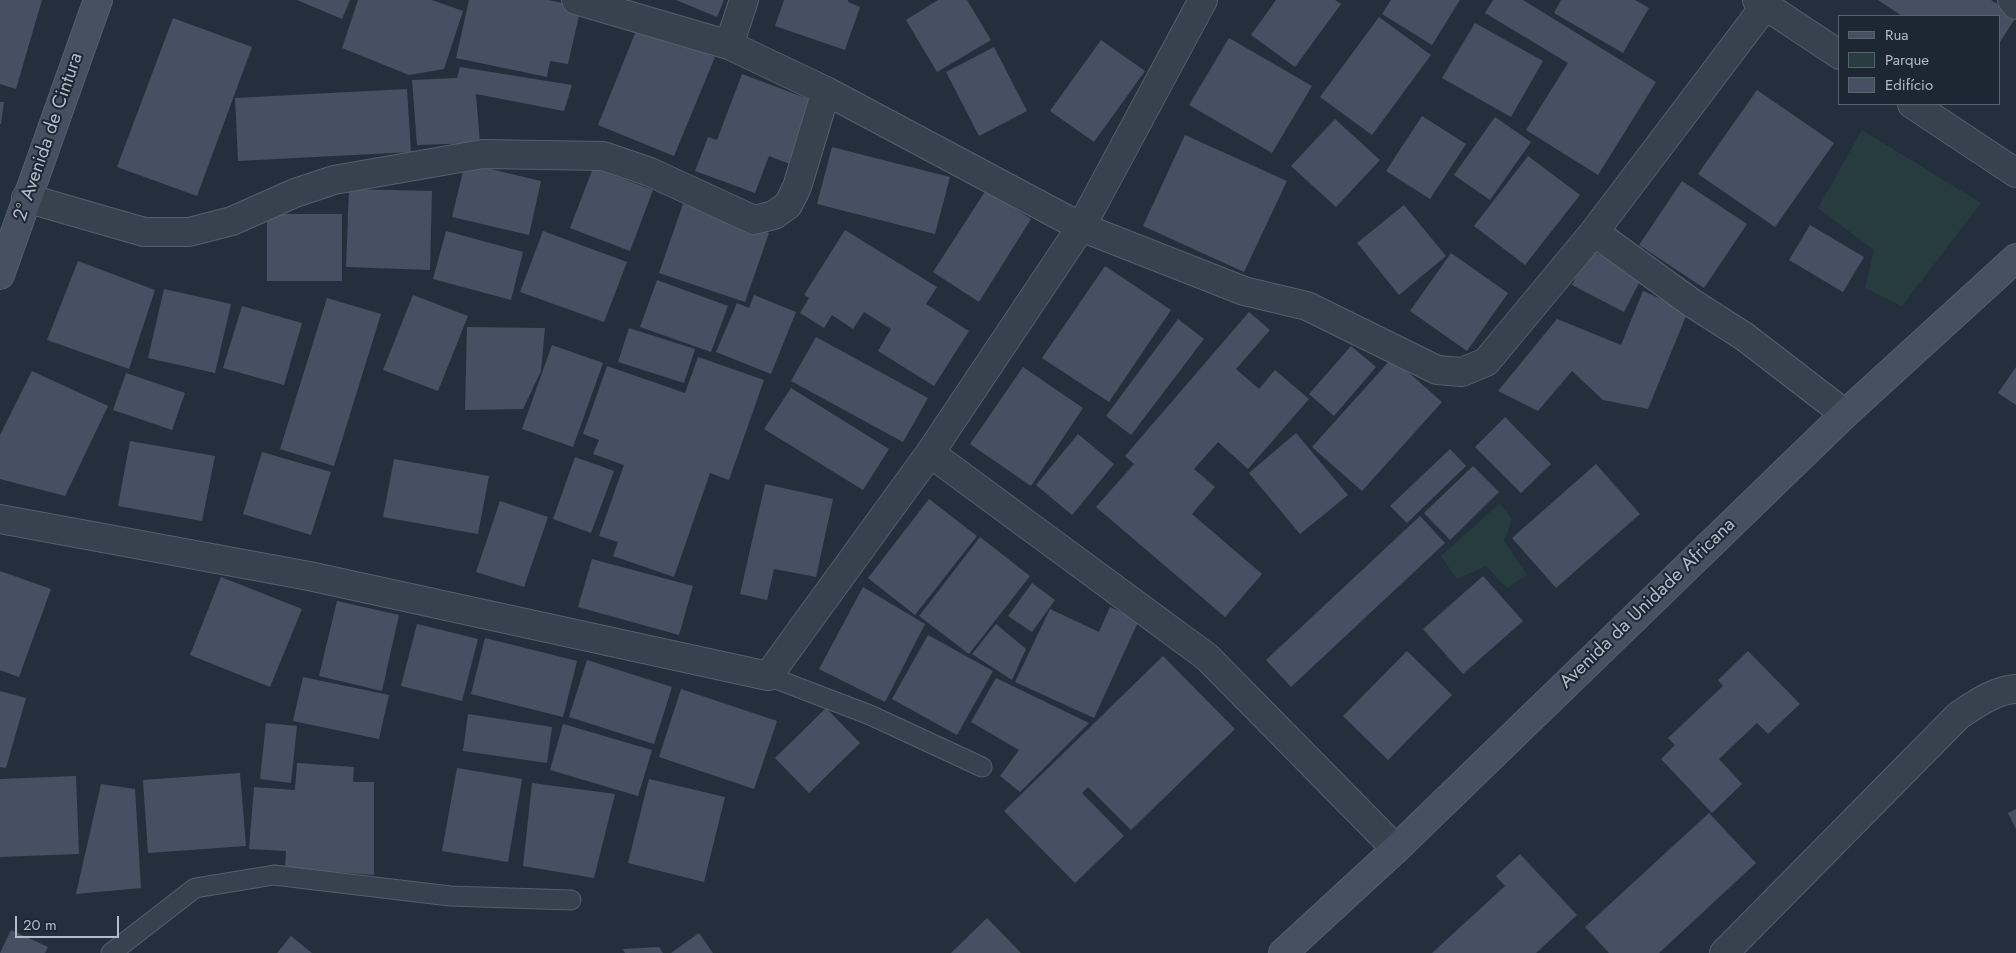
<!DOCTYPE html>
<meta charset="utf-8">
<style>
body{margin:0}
#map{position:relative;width:2016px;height:953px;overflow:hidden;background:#242f3e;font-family:Jost,sans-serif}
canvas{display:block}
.legend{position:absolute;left:1838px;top:15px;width:162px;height:90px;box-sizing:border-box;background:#1d2633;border:1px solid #59626f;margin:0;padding:6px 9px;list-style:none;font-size:15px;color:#b4bcc9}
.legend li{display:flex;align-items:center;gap:10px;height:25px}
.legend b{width:25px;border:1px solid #59626f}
.scale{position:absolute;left:15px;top:916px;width:104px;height:22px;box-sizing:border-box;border:2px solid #b4bcc9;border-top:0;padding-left:6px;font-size:15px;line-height:18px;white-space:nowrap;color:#b4bcc9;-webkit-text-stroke:4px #1d2633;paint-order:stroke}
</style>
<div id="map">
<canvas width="2016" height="953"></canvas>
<ul class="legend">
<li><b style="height:6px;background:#465061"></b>Rua</li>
<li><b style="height:14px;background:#263c3f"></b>Parque</li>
<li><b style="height:14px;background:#455162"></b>Edifício</li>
</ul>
<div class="scale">20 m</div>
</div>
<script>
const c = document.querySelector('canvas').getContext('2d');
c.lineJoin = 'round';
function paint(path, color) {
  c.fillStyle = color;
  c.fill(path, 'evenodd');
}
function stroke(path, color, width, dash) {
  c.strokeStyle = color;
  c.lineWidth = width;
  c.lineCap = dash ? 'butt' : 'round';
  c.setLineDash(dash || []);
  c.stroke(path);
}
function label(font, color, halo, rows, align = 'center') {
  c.font = font + ' Jost,sans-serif';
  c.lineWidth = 4;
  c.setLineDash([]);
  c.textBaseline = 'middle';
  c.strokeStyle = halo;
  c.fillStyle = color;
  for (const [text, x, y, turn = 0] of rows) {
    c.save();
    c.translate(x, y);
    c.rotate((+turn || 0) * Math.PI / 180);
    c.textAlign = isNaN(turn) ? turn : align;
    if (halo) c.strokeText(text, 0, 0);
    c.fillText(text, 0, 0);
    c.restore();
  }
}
const green = new Path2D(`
 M 1862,130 L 1981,203 L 1902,306 L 1865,288 L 1874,250 L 1818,208 Z
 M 1500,503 L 1512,520 L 1504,541 L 1527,575 L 1507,588 L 1486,566 L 1457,579 L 1441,556 Z`);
const building = new Path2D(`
 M 0,0 L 42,0 L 16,89 L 0,84 Z
 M 297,0 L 350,0 L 342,19 Z
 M 358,0 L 432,0 L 463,11 L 444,69 L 409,75 L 342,48 Z
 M 469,0 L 548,0 L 581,7 L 568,64 L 550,61 L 547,77 L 456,58 Z
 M 676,0 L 724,0 L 717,17 Z
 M 784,0 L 848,0 L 848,2 L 860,7 L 845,50 L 775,26 Z
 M 938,0 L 967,0 L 991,40 L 937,72 L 906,20 Z
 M 1276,0 L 1335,0 L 1341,4 L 1295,67 L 1251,35 Z
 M 1391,0 L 1460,0 L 1432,45 L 1382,14 Z
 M 1493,0 L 1523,0 L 1656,82 L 1598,175 L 1526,130 L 1568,63 L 1485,13 Z
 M 1561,0 L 1635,0 L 1649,8 L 1623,53 L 1554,13 Z
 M 1878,0 L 1991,0 L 2016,17 L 2000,42 L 2000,16 L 1902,16 Z
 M 1379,17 L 1431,55 L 1372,135 L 1320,97 Z
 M 173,18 L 252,47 L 197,196 L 117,167 Z
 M 1475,23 L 1543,61 L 1511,117 L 1442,78 Z
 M 638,26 L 715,57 L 674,156 L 598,125 Z
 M 1229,38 L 1312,86 L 1272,153 L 1189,105 Z
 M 1101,40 L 1145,71 L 1094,142 L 1050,111 Z
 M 994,47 L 1027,111 L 979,136 L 946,72 Z
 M 460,67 L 572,85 L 564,111 L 476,94 L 480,143 L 417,145 L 412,80 L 457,78 Z
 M 742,74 L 819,103 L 795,166 L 769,156 L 755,193 L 695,171 L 708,137 L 717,140 Z
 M 407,89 L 411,152 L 238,161 L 235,98 Z
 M 1757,90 L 1834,143 L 1775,227 L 1698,174 Z
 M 0,102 L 4,102 L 1,124 L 0,124 Z
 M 1422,116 L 1466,144 L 1430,199 L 1386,171 Z
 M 1495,117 L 1531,142 L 1490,200 L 1454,175 Z
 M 1335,119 L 1380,160 L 1336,207 L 1291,166 Z
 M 1185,135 L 1287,181 L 1244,272 L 1143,226 Z
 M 832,147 L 950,177 L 935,234 L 817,204 Z
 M 1528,156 L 1580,195 L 1525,265 L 1474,226 Z
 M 465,163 L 541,181 L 529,235 L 452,217 Z
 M 593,168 L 653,190 L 630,251 L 570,228 Z
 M 1682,181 L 1747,224 L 1704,288 L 1639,245 Z
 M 349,189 L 432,191 L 430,270 L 346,267 Z
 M 986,190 L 1031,219 L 979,302 L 933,272 Z
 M 683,204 L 769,233 L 745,302 L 659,273 Z
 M 1404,205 L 1446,256 L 1399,295 L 1357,243 Z
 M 267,214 L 342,214 L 342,281 L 267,281 Z
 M 1810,225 L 1864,257 L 1843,292 L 1789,260 Z
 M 845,230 L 937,287 L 926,304 L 969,331 L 934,386 L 878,351 L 891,329 L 864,312 L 853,329 L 832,315 L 824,328 L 800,313 L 809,298 L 804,295 Z
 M 446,231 L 523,252 L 511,300 L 433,279 Z
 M 543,231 L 627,262 L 604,322 L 520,292 Z
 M 1590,250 L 1642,277 L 1624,312 L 1572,285 Z
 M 1451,253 L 1508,293 L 1467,351 L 1410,311 Z
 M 78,261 L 155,290 L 129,369 L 47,340 Z
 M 1105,266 L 1171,310 L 1109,402 L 1042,358 Z
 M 657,280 L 728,306 L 711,352 L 640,327 Z
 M 164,289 L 231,304 L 215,373 L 148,358 Z
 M 1643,291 L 1688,311 L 1648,409 L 1603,400 L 1572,371 L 1538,411 L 1498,391 L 1557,319 L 1621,345 Z
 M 413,295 L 468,316 L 438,391 L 383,370 Z
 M 754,295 L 796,312 L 771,374 L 716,352 L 737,303 L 749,308 Z
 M 327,298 L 381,314 L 334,466 L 280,449 Z
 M 242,306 L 302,323 L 284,385 L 223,368 Z
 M 1249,312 L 1270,330 L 1236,369 L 1259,389 L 1275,370 L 1309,399 L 1248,469 L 1218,442 L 1194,469 L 1215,487 L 1192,514 L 1262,574 L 1225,617 L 1096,507 L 1134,464 L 1125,456 Z
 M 1178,319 L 1204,339 L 1131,435 L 1106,416 Z
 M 467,327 L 545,328 L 541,371 L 523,409 L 465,410 Z
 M 629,328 L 695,349 L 684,383 L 618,362 Z
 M 816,337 L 928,398 L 903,442 L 791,381 Z
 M 552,345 L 603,363 L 573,447 L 522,429 Z
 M 1351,346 L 1376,367 L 1334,416 L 1309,394 Z
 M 698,357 L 764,380 L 729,480 L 710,473 L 674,577 L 613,556 L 618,542 L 599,536 L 624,465 L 593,454 L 599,440 L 583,434 L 607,366 L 685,393 Z
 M 1392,358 L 1442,402 L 1362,491 L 1312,447 Z
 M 1023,367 L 1083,408 L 1031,486 L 970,444 Z
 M 2016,367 L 2016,405 L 1998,393 Z
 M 32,371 L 108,406 L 65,496 L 0,479 L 0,435 Z
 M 126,373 L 185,393 L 172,430 L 113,410 Z
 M 791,388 L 889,449 L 863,490 L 764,429 Z
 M 1505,417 L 1551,464 L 1521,493 L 1475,447 Z
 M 1296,433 L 1348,495 L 1300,534 L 1249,473 Z
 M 1078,434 L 1114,464 L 1072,515 L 1036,485 Z
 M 130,441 L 215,456 L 202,521 L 118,506 Z
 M 1450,449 L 1466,466 L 1407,523 L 1390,506 Z
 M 262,452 L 331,472 L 311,535 L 243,514 Z
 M 575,457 L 614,471 L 591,533 L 553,519 Z
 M 394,459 L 489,476 L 478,534 L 383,517 Z
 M 1596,464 L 1640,514 L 1556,588 L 1512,538 Z
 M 1473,466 L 1499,492 L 1450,540 L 1424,513 Z
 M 765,484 L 833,499 L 816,577 L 774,569 L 767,600 L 740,594 Z
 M 929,499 L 977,536 L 915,615 L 868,578 Z
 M 500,501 L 548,517 L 524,587 L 476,572 Z
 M 1420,516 L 1445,543 L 1291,687 L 1266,660 Z
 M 980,537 L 1030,576 L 969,654 L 919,616 Z
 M 592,559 L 693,586 L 679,635 L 578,607 Z
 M 0,571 L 51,589 L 19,677 L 0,670 Z
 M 1483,576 L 1523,621 L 1463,674 L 1423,629 Z
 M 221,577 L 302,609 L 270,687 L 190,655 Z
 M 1032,583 L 1055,600 L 1032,632 L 1008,616 Z
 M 863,587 L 925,624 L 885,702 L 819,669 Z
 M 337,601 L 399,615 L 382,691 L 319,676 Z
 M 1110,607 L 1139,620 L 1094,718 L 1015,682 L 1050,609 L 1099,632 Z
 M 417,624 L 478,639 L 462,701 L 401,686 Z
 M 996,624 L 1026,649 L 1012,680 L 972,654 Z
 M 928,635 L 993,671 L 957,735 L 892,699 Z
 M 485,638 L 577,661 L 563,717 L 471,694 Z
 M 1407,651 L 1452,695 L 1388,760 L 1343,716 Z
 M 1748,651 L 1800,704 L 1768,734 L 1757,723 L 1719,759 L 1742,784 L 1712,813 L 1661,759 L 1675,745 L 1668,738 L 1723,686 L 1718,680 Z
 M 1163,656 L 1235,729 L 1131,830 L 1088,787 L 1082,793 L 1124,836 L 1075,883 L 1004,811 Z
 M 587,660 L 672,687 L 654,744 L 569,717 Z
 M 303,677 L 389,695 L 379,739 L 293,721 Z
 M 996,678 L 1089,723 L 1020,792 L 1000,776 L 1019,750 L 971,722 Z
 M 681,689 L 777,721 L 754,789 L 659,757 Z
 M 0,691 L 26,698 L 6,768 L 0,767 Z
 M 826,708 L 860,743 L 809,793 L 775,758 Z
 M 468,714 L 552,727 L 547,763 L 463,751 Z
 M 266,723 L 297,726 L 291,783 L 260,779 Z
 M 563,724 L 652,750 L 638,796 L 550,770 Z
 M 297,763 L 354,767 L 353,782 L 374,782 L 374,875 L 285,868 L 286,851 L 249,849 L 254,787 L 295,790 Z
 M 457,768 L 522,779 L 508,862 L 442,851 Z
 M 240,773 L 246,846 L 148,853 L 143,780 Z
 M 76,776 L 79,854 L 0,857 L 0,779 Z
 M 649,779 L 725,797 L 704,882 L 628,863 Z
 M 532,783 L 615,794 L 594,878 L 523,866 Z
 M 101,784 L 135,789 L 141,888 L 76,894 Z
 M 2016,809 L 2016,829 L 2008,813 Z
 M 1709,813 L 1756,863 L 1659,953 L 1609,953 L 1585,927 Z
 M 1520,854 L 1577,915 L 1536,953 L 1432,953 L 1505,886 L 1496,876 Z
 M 987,918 L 1021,953 L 951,953 Z
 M 11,930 L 48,947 L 45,953 L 0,953 Z
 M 699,933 L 713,953 L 671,953 Z
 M 291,936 L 312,953 L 277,953 Z
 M 659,947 L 663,953 L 625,953 L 623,949 Z`);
const lane = new Path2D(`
 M 768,676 L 870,715 L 982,767
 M 111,953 L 195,888 L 274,875 L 450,896 L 571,900`);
const street = new Path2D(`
 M 576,0 L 729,45 L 826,91 L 1081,227 L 1244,291 L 1307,306 L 1437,370 L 1462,372 L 1486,362 L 1594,232 L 1765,6
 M 1757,0 L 1840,55
 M 2012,0 L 2016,5
 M 729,45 L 744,0
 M 1912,104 L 2016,173
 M 26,198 L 144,232 L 189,232 L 232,221 L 295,193 L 334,180 L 483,154 L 603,156 L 650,172 L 754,220 L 774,215 L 788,205 L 797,187 L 826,91
 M 1594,232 L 1692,303 L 1745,337 L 1845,414
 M 930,453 L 1207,657 L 1396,849
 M 0,519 L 309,576 L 768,676 L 930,453 L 1081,227 L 1203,0
 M 1724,953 L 1959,715 C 1976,704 1995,690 2016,689`);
const secondary = new Path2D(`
 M 0,275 L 98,0
 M 1283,953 L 1396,849 L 1845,414 L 2016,258`);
const streetNames = [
 ["2° Avenida de Cintura",49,137,-71],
 ["Avenida da Unidade Africana",1648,604,-44]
];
paint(green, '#263c3f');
paint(building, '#455162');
stroke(lane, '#565f6c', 21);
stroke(street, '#565f6c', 30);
stroke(secondary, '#565f6c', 30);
stroke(lane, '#38414e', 19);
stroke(street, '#38414e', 28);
stroke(secondary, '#465061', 28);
label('19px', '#b4bcc9', '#1d2633', streetNames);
</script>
